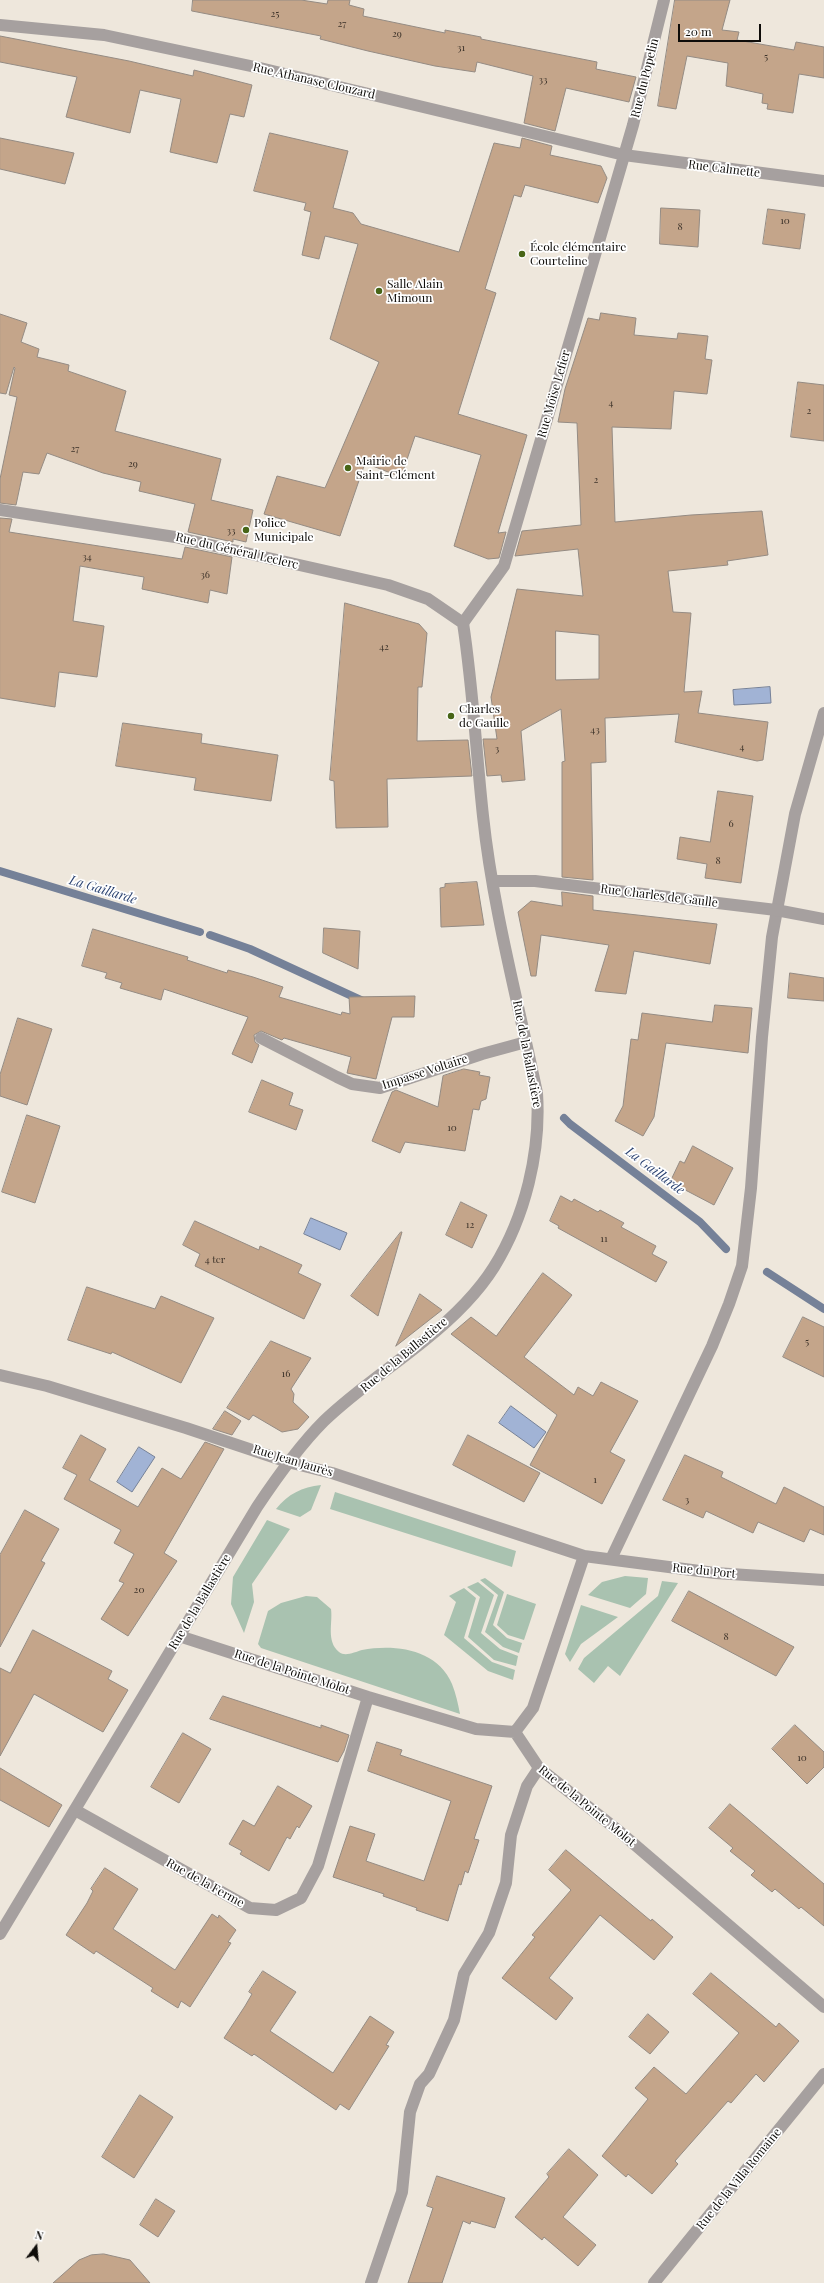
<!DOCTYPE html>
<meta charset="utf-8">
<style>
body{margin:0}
#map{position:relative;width:824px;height:2283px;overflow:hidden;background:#eee7dc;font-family:"Playfair Display",serif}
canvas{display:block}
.north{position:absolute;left:16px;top:2227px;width:40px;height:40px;-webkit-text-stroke:3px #fff;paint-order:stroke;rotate:16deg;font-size:11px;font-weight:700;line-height:16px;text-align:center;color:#0e0c09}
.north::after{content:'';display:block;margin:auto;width:14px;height:18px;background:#0e0c09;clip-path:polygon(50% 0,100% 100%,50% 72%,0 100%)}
.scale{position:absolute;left:678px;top:24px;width:83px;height:18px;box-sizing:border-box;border:2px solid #0e0c09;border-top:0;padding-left:5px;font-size:12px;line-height:14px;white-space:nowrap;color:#0e0c09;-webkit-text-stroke:3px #fff;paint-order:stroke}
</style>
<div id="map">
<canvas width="824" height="2283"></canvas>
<div class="north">N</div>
<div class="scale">20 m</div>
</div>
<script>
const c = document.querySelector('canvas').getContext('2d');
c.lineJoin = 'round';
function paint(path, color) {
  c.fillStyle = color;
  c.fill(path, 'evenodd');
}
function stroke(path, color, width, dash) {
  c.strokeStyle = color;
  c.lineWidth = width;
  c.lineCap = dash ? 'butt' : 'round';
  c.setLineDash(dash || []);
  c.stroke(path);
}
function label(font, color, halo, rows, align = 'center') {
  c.font = font + ' "Playfair Display",serif';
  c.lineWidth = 3.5;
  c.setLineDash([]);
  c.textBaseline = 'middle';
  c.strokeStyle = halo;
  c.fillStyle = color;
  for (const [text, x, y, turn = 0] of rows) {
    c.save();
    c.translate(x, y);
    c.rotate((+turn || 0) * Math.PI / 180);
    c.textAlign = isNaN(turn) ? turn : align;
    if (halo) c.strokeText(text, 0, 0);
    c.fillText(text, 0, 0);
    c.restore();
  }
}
const green = new Path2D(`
 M 321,1485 L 311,1510 L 300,1517 L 276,1509 C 288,1494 302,1487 321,1485 Z
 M 335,1492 L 516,1551 L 512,1567 L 330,1509 Z
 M 267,1520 L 290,1529 L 252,1584 L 254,1602 L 244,1633 L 231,1604 L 233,1577 Z
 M 625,1576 L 648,1578 L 646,1594 L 630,1608 L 588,1595 L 602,1582 Z
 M 485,1578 L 504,1592 L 493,1625 L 507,1638 L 522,1643 L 519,1653 L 503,1647 L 485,1632 L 498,1595 L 480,1580 Z
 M 662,1581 L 678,1583 L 620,1676 L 608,1666 L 594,1683 L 578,1669 L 584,1658 L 658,1596 Z
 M 478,1582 L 494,1595 L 481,1633 L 500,1649 L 518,1656 L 516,1666 L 494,1660 L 468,1637 L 480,1597 L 467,1587 Z
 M 464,1588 L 476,1598 L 464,1638 L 492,1662 L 515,1670 L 513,1680 L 488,1671 L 444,1635 L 456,1602 L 449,1596 Z
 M 507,1594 L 536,1604 L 524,1640 L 508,1635 L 497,1625 Z
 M 306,1596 L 317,1597 L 331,1609 C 333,1623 326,1641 339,1652 C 345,1657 355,1652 362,1650 C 395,1644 437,1649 452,1684 C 456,1694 458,1704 460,1714 L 261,1648 L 258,1644 L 268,1611 L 281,1603 Z
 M 581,1605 L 618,1617 L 581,1644 L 570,1662 L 565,1654 Z`);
const water = new Path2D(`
 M 770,687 L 771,703 L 734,705 L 733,690 Z
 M 311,1218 L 347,1233 L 340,1250 L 304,1234 Z
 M 511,1406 L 546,1432 L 534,1448 L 499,1423 Z
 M 139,1447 L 155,1457 L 132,1492 L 117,1482 Z`);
const stream = new Path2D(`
 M 0,871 L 200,932
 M 210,935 L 250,949 L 365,1002
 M 564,1118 L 570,1124 L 700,1222 L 726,1249
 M 767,1272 L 824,1309`);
const building = new Path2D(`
 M 193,0 L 301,0 L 327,4 L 328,0 L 350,0 L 349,5 L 364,9 L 363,16 L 445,33 L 445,30 L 481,37 L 481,39 L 597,62 L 596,69 L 636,77 L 629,102 L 566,88 L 555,131 L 524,123 L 533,76 L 477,62 L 475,72 L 435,66 L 368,51 L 320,39 L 321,36 L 192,11 Z
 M 675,0 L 730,0 L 722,30 L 739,32 L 737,40 L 794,50 L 796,42 L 824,47 L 824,78 L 799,74 L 793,113 L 767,109 L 768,104 L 762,103 L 763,94 L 726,86 L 728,63 L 687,56 L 676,109 L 658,106 Z
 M 0,36 L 129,61 L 193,76 L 194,70 L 252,85 L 244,117 L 230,114 L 217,163 L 170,152 L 181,99 L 140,90 L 130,133 L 66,117 L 77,77 L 0,62 Z
 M 270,133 L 348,151 L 333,208 L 353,213 L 361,224 L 459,252 L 494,143 L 520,148 L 522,138 L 552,146 L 550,155 L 601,166 L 607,178 L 598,203 L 525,185 L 521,197 L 514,195 L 485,289 L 496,293 L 458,414 L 527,435 L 498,533 L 506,532 L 499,558 L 488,559 L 454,546 L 481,455 L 415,436 L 401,477 L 365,463 L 340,536 L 264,514 L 277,476 L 325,488 L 379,362 L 330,339 L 358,244 L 325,236 L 319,259 L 302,255 L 311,212 L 304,210 L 306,203 L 254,191 Z
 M 0,138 L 74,153 L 65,184 L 0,169 Z
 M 661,208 L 700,210 L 698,247 L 660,244 Z
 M 768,209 L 805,214 L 800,249 L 763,244 Z
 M 601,313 L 636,318 L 634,335 L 677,339 L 678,333 L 708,336 L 705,359 L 712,360 L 707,394 L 674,391 L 671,429 L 612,427 L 615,522 L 691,515 L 762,511 L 768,555 L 727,561 L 728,565 L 668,571 L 673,612 L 691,613 L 684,692 L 702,691 L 698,713 L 768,722 L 763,760 L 757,761 L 675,742 L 679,714 L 605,718 L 606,762 L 591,763 L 593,880 L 562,877 L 562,762 L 565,761 L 561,709 L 521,731 L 525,780 L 502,782 L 501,775 L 487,776 L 483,739 L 497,739 L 491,697 L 517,589 L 583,596 L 578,549 L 515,556 L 522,531 L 581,525 L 577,423 L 558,422 L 565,389 L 588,318 L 599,320 ZM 556,631 L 599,635 L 599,679 L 556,680 Z
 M 0,314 L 27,323 L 21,342 L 39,349 L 37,357 L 69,365 L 68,371 L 126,391 L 115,431 L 221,459 L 211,500 L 253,510 L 246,542 L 233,539 L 233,542 L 188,532 L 195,504 L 139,491 L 141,482 L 103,473 L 47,453 L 39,474 L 23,472 L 16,505 L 0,503 L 0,479 L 17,397 L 9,395 L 15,368 L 14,367 L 6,394 L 0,393 Z
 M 798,382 L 824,385 L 824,441 L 791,437 Z
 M 0,518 L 12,519 L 9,532 L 182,559 L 185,547 L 232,557 L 227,594 L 210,590 L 208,603 L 142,589 L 144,577 L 80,566 L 73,621 L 104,626 L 97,677 L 59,672 L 55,707 L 0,698 Z
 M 345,603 L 419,624 L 427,633 L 422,687 L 418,687 L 417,741 L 468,740 L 472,776 L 387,779 L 388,827 L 336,828 L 334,781 L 330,780 Z
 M 123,723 L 202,734 L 201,743 L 278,755 L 271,801 L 194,790 L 196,778 L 116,766 Z
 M 718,791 L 753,796 L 741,883 L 705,878 L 707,864 L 677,859 L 680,837 L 710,842 Z
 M 477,882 L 484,925 L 441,927 L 440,888 L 445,887 L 445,884 Z
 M 562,892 L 593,896 L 593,910 L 717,924 L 710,964 L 634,951 L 626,994 L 595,991 L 609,945 L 541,935 L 536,976 L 531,976 L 518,912 L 531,901 L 562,906 Z
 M 324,928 L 360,931 L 358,969 L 323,953 Z
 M 93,929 L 188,957 L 187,960 L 227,973 L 228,970 L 253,977 L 283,987 L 279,997 L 341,1015 L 342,1012 L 350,1014 L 349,997 L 415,996 L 414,1017 L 392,1017 L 376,1079 L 347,1073 L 351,1057 L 284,1038 L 282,1040 L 261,1031 L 254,1035 L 255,1042 L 259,1045 L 252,1063 L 232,1054 L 248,1017 L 164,989 L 161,1000 L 120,988 L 122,983 L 105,978 L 107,973 L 82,966 Z
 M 790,973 L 824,978 L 824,1001 L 788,998 Z
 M 715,1005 L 752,1008 L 748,1053 L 666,1043 L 654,1117 L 643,1136 L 615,1121 L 623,1106 L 631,1039 L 638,1040 L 642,1013 L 712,1022 Z
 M 18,1018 L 52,1029 L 27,1105 L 0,1096 L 0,1075 Z
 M 464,1069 L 480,1072 L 479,1075 L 490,1077 L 486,1099 L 481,1101 L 479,1110 L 473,1109 L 465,1151 L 405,1142 L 400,1153 L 372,1141 L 392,1092 L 396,1090 L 438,1107 L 443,1076 Z
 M 262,1080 L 293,1093 L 289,1105 L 303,1110 L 296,1130 L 249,1112 Z
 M 27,1115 L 60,1126 L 35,1203 L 2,1192 Z
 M 693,1146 L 733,1168 L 714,1205 L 670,1182 L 680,1161 L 684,1163 Z
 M 561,1196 L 572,1202 L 574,1199 L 598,1212 L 600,1210 L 624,1223 L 621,1227 L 656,1246 L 652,1254 L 667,1262 L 656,1282 L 558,1228 L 559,1226 L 550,1221 Z
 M 461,1202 L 487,1215 L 472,1248 L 446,1235 Z
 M 195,1221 L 259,1250 L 260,1246 L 302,1265 L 298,1273 L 321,1284 L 304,1319 L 195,1266 L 200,1254 L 183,1245 Z
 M 401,1232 L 402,1232 L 378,1316 L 351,1296 Z
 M 543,1273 L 572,1295 L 524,1357 L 574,1395 L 578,1387 L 593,1396 L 601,1382 L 638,1401 L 610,1452 L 625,1460 L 602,1504 L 530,1465 L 557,1415 L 451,1334 L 471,1317 L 496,1336 Z
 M 87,1287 L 155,1309 L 161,1296 L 214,1318 L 181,1383 L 112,1352 L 111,1354 L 68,1340 Z
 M 420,1294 L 442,1310 L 396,1346 Z
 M 803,1317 L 824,1327 L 824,1377 L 783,1357 Z
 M 271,1341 L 311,1358 L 291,1389 L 294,1394 L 293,1402 L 309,1417 L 298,1429 L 282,1432 L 253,1415 L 249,1420 L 227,1408 Z
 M 225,1411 L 241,1421 L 232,1435 L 213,1429 Z
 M 81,1435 L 106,1449 L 89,1480 L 138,1507 L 162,1468 L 181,1479 L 205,1442 L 224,1449 L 164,1553 L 177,1561 L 128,1636 L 101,1619 L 124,1583 L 119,1581 L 134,1554 L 114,1543 L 121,1530 L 64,1499 L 77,1475 L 63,1468 Z
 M 468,1435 L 540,1473 L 524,1502 L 453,1465 Z
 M 685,1455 L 723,1472 L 721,1477 L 776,1504 L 784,1487 L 824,1507 L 824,1535 L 810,1529 L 804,1542 L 758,1522 L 753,1533 L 706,1511 L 703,1518 L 663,1500 Z
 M 25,1510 L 59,1529 L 41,1561 L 45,1563 L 0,1647 L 0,1555 Z
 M 689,1591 L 794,1647 L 776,1676 L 672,1621 Z
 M 33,1630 L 112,1671 L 108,1679 L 128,1690 L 103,1732 L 34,1694 L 0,1756 L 0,1668 L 10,1673 Z
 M 223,1696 L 321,1728 L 321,1725 L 349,1735 L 344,1751 L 338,1762 L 210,1719 Z
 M 795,1725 L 824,1752 L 824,1767 L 807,1784 L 772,1749 Z
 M 183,1733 L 211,1749 L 179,1803 L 151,1787 Z
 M 377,1742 L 402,1750 L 400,1755 L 492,1786 L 474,1839 L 479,1840 L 468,1873 L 465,1871 L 461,1885 L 459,1884 L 448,1921 L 416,1910 L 417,1908 L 383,1896 L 384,1894 L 333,1877 L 350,1826 L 375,1834 L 366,1861 L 424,1881 L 451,1801 L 368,1771 Z
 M 0,1768 L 62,1805 L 49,1827 L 0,1800 Z
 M 278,1786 L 312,1806 L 299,1828 L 297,1826 L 290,1839 L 287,1837 L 269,1871 L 240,1854 L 242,1851 L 229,1844 L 243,1820 L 254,1826 Z
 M 730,1804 L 824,1884 L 824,1926 L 801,1907 L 799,1909 L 775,1889 L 772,1892 L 751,1875 L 755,1871 L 730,1851 L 733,1848 L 709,1828 Z
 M 566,1850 L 651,1921 L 652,1919 L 673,1937 L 654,1960 L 600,1915 L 549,1978 L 573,1998 L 556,2020 L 502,1978 L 535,1937 L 532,1935 L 571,1890 L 549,1870 Z
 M 105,1868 L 138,1889 L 113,1929 L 175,1970 L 212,1914 L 218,1918 L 219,1915 L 236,1930 L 228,1942 L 231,1943 L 190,2007 L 181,2001 L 178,2008 L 151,1991 L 153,1988 L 96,1951 L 94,1954 L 66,1935 L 87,1903 L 93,1891 L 91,1889 Z
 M 263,1971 L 296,1992 L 270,2031 L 333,2073 L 370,2016 L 394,2032 L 386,2045 L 389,2046 L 349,2110 L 340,2104 L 336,2110 L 254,2054 L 252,2056 L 224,2038 L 245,2006 L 252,1994 L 249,1992 Z
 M 711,1973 L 776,2027 L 779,2023 L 799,2041 L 764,2082 L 756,2074 L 731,2103 L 728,2101 L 675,2161 L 678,2164 L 652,2194 L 628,2174 L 626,2177 L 602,2156 L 648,2099 L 635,2088 L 654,2067 L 686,2094 L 739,2033 L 693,1994 Z
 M 648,2014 L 669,2032 L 650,2054 L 629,2037 Z
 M 140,2095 L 173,2117 L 134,2178 L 102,2157 Z
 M 569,2149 L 598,2175 L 563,2217 L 596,2245 L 578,2266 L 544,2237 L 542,2240 L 515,2217 L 549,2177 L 547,2174 Z
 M 437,2176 L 505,2198 L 495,2228 L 471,2221 L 470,2224 L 463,2221 L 442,2283 L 408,2283 L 433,2208 L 427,2206 Z
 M 156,2199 L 175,2211 L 158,2237 L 140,2225 Z
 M 104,2254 L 130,2260 L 150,2283 L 53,2283 L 79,2260 L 91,2255 Z`);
const pedestrian = new Path2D(`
 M 371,2283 L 402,2192 L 410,2112 L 420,2084 L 429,2074 L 454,2020 L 464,1974 L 489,1933 L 506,1883 L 511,1835 L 527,1786 L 539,1768`);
const minor = new Path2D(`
 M 0,25 L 104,35 L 260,68 L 624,155 L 824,181
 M 463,623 L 504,566 L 633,125 L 664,0
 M 261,1038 L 337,1077 L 352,1084 L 380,1088 L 482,1054 L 526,1042
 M 0,1375 L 47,1386 L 186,1428 L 288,1462 L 332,1473 L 584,1556 L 715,1573 L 824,1580
 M 611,1559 L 712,1346 L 729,1304 L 742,1266 L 751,1188 L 762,1037 L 772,937 L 795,814 L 824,713
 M 179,1636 L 368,1697 L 476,1729 L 515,1732
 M 515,1732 L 539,1768 L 620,1832 L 824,2007
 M 515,1732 L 533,1708 L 584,1556
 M 75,1810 L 250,1908 L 276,1910 L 301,1898 L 318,1866 L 368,1697
 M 654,2283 L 824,2074`);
const tertiary = new Path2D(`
 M 0,510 L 175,537 L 388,585 L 428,599 L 463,623 C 473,688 476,752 483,816 C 493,910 518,1001 537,1093 C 541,1152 525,1217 494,1267 C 477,1294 450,1320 425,1340 C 392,1367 355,1391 324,1421 C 298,1447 277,1477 257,1507 L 0,1934
 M 493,881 L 535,881 L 776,910 L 824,919`);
const markers = [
 [522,254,4,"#486517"],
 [379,291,4,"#486517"],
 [348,468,4,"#486517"],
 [246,530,4,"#486517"],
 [451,716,4,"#486517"]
];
const numberNames = [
 ["25",275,14],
 ["27",342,24],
 ["29",397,34],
 ["31",461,48],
 ["5",766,57],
 ["33",543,80],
 ["10",785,221],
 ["8",680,227],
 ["4",611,403],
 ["2",809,411],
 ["27",75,449],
 ["29",133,464],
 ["2",596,480],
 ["33",231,531],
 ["34",87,557],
 ["36",205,575],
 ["42",384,647],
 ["43",595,730],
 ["4",742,747],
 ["3",497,749],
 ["6",731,824],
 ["8",718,861],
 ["10",452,1128],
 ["12",470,1225],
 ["11",604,1239],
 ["4 ter",215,1260],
 ["5",807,1342],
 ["16",286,1374],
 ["1",595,1480],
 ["3",687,1500],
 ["20",139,1590],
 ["8",726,1637],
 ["10",802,1758]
];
const streetNames = [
 ["Rue du Popelin",645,78,-76],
 ["Rue Athanase Clouzard",314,81,13],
 ["Rue Calmette",724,169,7],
 ["Rue Moïse Lefier",554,394,-74],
 ["Rue du Général Leclerc",237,551,13],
 ["Rue Charles de Gaulle",659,896,7],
 ["Rue de la Ballastière",527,1054,79],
 ["Impasse Voltaire",425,1072,-18],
 ["Rue de la Ballastière",404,1355,-40],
 ["Rue Jean Jaurès",293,1461,17],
 ["Rue du Port",704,1571,6],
 ["Rue de la Ballastière",200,1602,-59],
 ["Rue de la Pointe Molot",292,1672,18],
 ["Rue de la Pointe Molot",587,1806,39],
 ["Rue de la Ferme",205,1883,29],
 ["Rue de la Villa Romaine",739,2179,-51]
];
const poiNames = [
 ["École élémentaire",530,247],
 ["Courteline",530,261],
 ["Salle Alain",387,284],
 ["Mimoun",387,298],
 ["Mairie de",356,461],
 ["Saint-Clément",356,475],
 ["Police",254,523],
 ["Municipale",254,537],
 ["Charles",459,709],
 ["de Gaulle",459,723]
];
const waterNames = [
 ["La Gaillarde",103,890,17],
 ["La Gaillarde",655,1171,37]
];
paint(green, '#a9c2b0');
paint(water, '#a1b3d5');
stroke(water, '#758198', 1);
stroke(stream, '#758198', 8);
paint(building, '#c4a58a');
stroke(building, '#948b83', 1);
stroke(pedestrian, '#a6a09f', 12);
stroke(minor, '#a6a09f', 12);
stroke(tertiary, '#a6a09f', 12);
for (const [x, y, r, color] of markers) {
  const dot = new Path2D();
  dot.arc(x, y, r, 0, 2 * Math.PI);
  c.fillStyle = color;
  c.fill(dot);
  stroke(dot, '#fff', 1.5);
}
label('10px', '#3c3229', null, numberNames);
label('12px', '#0e0c09', '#fff', streetNames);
label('12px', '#0e0c09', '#fff', poiNames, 'left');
label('italic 13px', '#2d4472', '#fff', waterNames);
</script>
